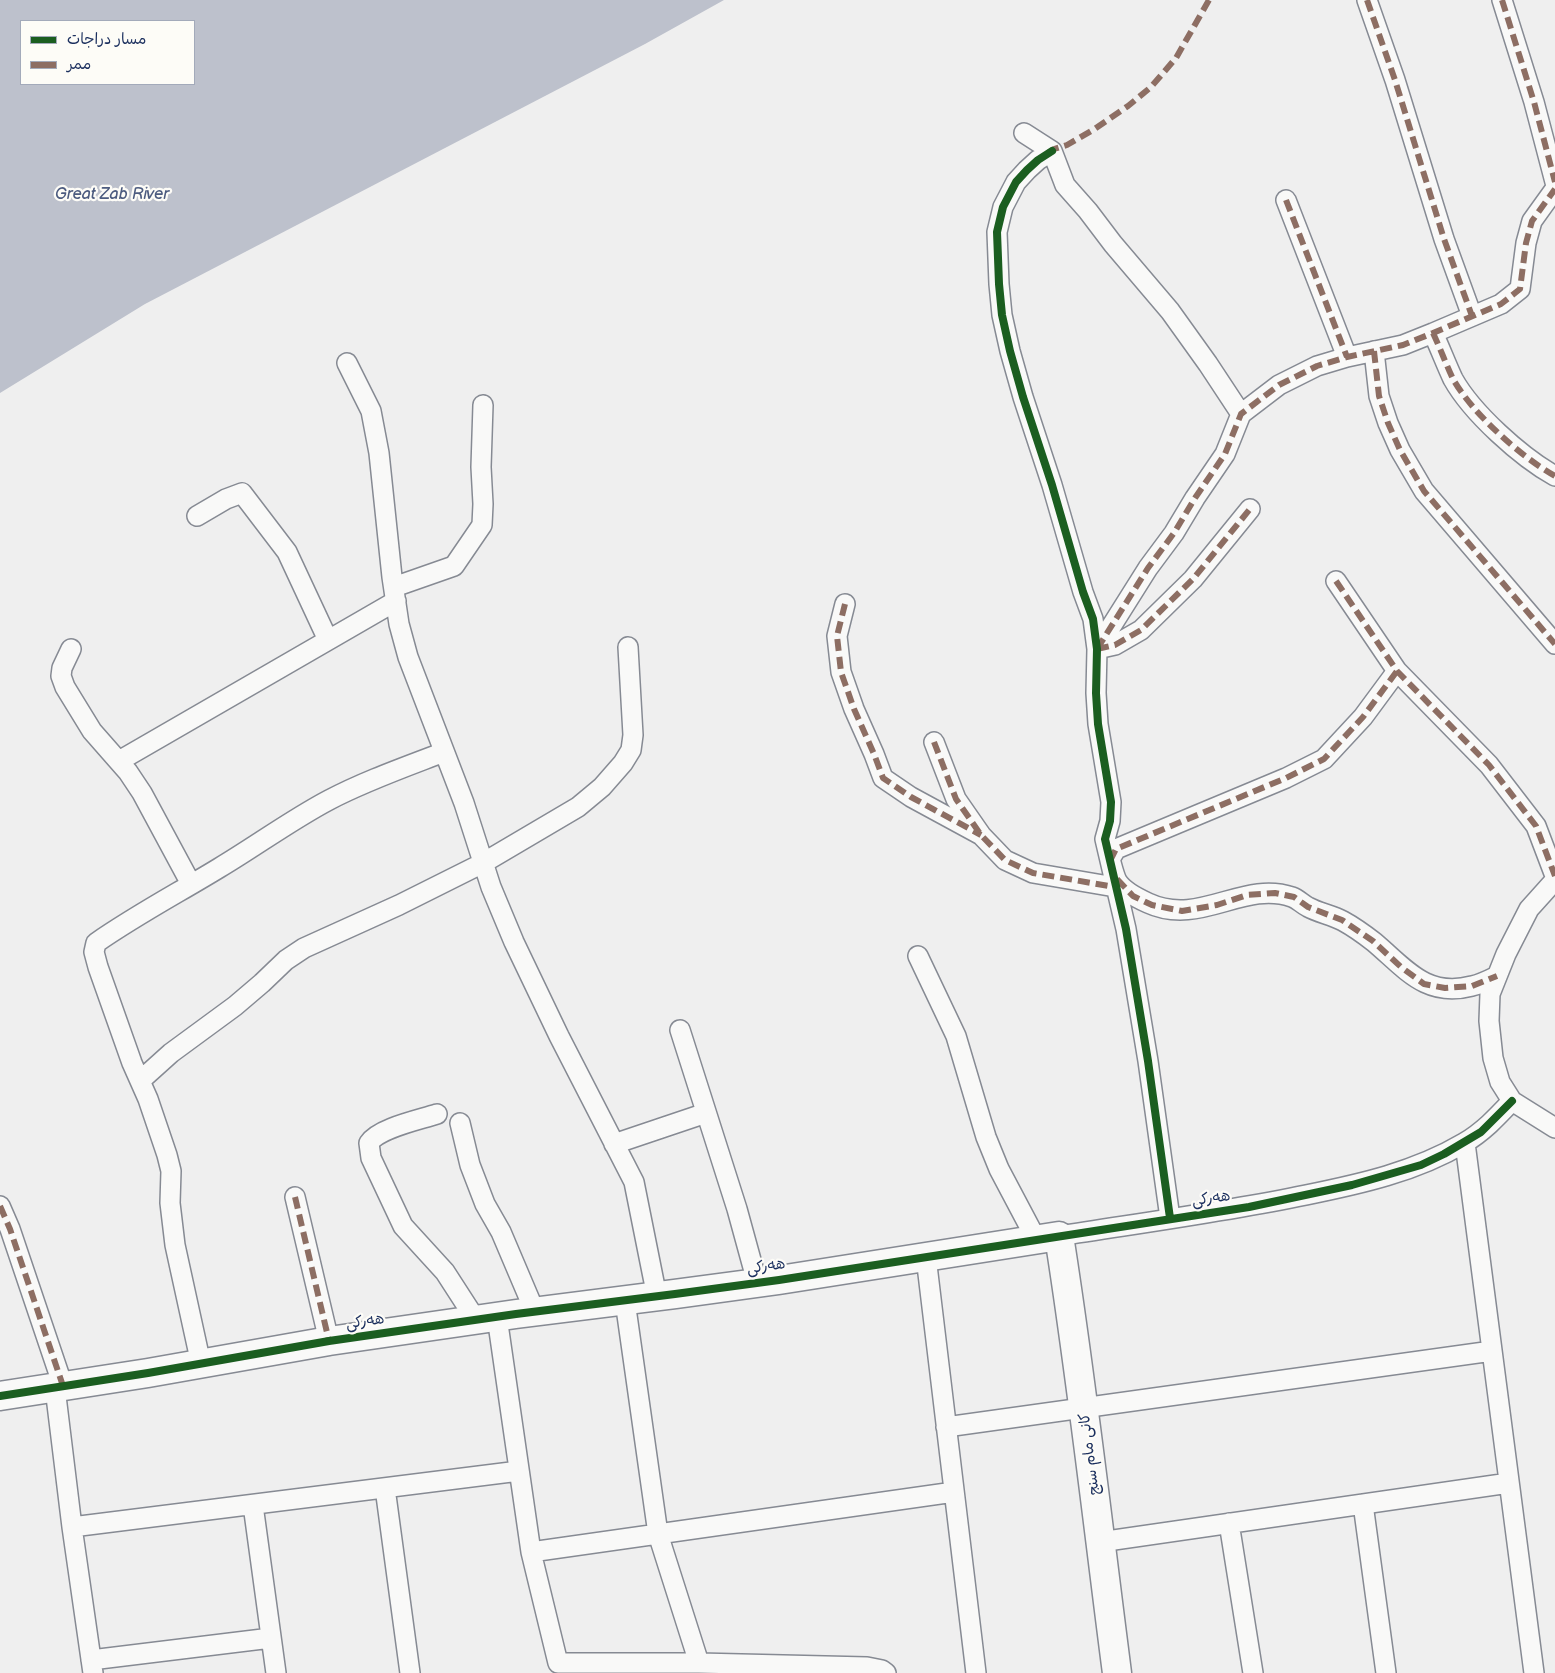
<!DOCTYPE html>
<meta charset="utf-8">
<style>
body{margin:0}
#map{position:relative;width:1555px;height:1673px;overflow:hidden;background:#efefef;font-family:"Balsamiq Sans","Playpen Sans Arabic",sans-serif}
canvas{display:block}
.legend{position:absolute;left:20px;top:20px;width:175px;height:65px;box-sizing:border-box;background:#fdfcf7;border:1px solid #a3aaba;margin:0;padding:6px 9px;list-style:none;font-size:15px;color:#1b2f5e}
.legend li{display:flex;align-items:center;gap:10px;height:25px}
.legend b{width:25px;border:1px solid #a3aaba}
</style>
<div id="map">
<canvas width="1555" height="1673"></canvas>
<ul class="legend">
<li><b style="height:6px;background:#1b5e20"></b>مسار دراجات</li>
<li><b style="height:6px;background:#8d6e63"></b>ممر</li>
</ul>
</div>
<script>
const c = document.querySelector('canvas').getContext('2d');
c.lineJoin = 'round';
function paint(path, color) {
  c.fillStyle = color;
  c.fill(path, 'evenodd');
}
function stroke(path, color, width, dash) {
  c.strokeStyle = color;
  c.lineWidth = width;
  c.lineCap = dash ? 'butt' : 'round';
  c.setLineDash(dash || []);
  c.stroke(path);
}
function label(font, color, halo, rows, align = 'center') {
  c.font = font + ' "Balsamiq Sans","Playpen Sans Arabic",sans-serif';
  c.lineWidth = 4.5;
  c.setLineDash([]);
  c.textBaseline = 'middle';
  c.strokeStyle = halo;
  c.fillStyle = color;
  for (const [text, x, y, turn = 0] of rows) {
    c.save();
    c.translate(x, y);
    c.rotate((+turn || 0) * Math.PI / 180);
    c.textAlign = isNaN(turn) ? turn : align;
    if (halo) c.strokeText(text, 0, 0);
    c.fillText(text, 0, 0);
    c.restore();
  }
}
const water = new Path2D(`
 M 0,0 L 724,0 L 645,44 L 145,304 L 0,393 ZM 21,21 L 194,21 L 194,84 L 21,84 Z`);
const street = new Path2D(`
 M 1367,0 L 1395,80 L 1444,239 L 1472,316
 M 1502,0 L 1534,102 L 1555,182
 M 1024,133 L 1052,151 L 1065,185 L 1088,211 L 1113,244 L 1170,311 L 1208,364 L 1241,414
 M 1052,151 L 1038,160 L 1027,170 L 1016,182 L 1003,207 L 997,232 L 999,284 L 1002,315 L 1010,351 L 1023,397 L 1052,485 L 1083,592 L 1093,619 L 1097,649 L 1096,693 L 1098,724 L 1111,802 L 1110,821 L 1105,839 L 1126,929 L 1148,1061 L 1170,1218
 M 1286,200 L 1347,357
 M 1433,333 C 1440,348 1446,364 1453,379 C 1472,413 1521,457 1555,476
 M 1374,351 L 1379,396 L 1388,423 L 1400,450 L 1424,491 L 1555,644
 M 347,363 L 371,411 L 379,453 L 392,577 L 399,624 L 408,657 L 464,803 L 491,887 L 514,942 L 559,1036 L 634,1182 L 657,1297
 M 197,516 L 226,499 L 242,493 L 287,552 L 328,640
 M 1336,581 L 1397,671 L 1489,765 L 1536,826 L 1555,876
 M 394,587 L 454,566 L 482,525 L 483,504 L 481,467 L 483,405
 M 845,604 L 837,636 L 841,672 L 854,709 L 874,754 L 883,778 L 911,797 L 981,835
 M 71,649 L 62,668 L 61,676 L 65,687 L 92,731 L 128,772 L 142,793 L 191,884
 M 1097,649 L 1148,568 L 1174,533 L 1195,498 L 1225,454 L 1241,414 L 1279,385 L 1317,366 L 1347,357 L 1403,345 L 1433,333 L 1501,304 L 1520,289 L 1526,243 L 1532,221 L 1555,189
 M 1097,649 L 1115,645 L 1141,630 L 1193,579 L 1250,509
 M 1397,671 L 1363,717 L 1324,759 L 1286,778 L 1116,849 L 1110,859 C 1112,866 1114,875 1117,881 C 1123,891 1137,898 1148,903 C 1200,927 1243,880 1292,897 C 1298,899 1302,904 1308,907 C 1319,913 1332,915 1343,921 C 1354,927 1365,935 1374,942 C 1406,969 1426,998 1472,986 C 1481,984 1489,980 1497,976
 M 934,742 L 956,799 L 981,835 L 1005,860 L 1033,873 L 1115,887
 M 119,761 L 396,601
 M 1555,880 L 1529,909 L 1506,954 L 1490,994 L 1489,1021 L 1493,1058 L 1500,1082 L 1512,1101 L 1555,1128
 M 918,956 L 956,1036 L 986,1137 L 999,1169 L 1036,1239
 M 680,1030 L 737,1209 L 757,1282
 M 141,1080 L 171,1053 L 235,1006 L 262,983 L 286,960 L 304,948 L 399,905 L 483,863 L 578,807 L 602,787 L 623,763 L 631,750 L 633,735 L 628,647
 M 437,1114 C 419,1120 379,1128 369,1143 L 371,1158 L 403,1226 L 445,1272 L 476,1320
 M 460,1123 L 470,1165 L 485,1204 L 501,1232 L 535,1312
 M 1465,1143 L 1534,1673
 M 614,1144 L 706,1113
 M 295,1197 L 329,1341
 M 0,1206 L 10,1229 L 63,1386
 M 1059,1236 C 1141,1223 1224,1212 1306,1195 C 1360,1184 1415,1172 1464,1143 C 1483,1132 1497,1117 1512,1101
 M 926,1257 L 976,1673
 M 625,1301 L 658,1534 L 699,1663
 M 497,1317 L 531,1552 L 558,1663 L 699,1663 L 867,1667 L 882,1670 L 886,1673
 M 201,1364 L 175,1245 L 170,1203 L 171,1171 L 167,1155 L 148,1099 L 132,1063 L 98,967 L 94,952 L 96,943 C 136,915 178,893 219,868 C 256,846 291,820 329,800 C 365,781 405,767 444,752
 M 55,1388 L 72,1527 L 93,1673
 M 946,1427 L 1492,1351
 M 385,1488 L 410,1673
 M 1363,1504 L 1386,1673
 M 253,1505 L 276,1673
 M 1229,1523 L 1253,1673
 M 72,1527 L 519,1471
 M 1100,1542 L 1509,1483
 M 531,1552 L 954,1492
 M 91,1660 L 271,1638`);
const secondary = new Path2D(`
 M 0,1396 L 148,1373 L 329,1341 L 516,1314 L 675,1294 L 779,1280 L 1059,1236 C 1082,1381 1098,1527 1117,1673`);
const quiet = new Path2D(`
 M 1367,0 L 1395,80 L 1444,239 L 1472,316
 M 1502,0 L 1534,102 L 1555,182
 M 1048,153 L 1054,149 L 1067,145 L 1093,130 L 1128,106 L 1151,87 L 1176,58 L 1209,0
 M 1286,200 L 1347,357
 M 1433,333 C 1440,348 1446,364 1453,379 C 1472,413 1521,457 1555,476
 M 1374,351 L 1379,396 L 1388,423 L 1400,450 L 1424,491 L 1555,644
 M 1336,581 L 1397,671 L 1489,765 L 1536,826 L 1555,876
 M 845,604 L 837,636 L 841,672 L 854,709 L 874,754 L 883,778 L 911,797 L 981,835
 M 1097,649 L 1148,568 L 1174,533 L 1195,498 L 1225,454 L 1241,414 L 1279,385 L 1317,366 L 1347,357 L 1403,345 L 1433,333 L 1501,304 L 1520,289 L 1526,243 L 1532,221 L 1555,189
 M 1097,649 L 1115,645 L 1141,630 L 1193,579 L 1250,509
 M 934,742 L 956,799 L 981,835 L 1005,860 L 1033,873 L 1115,887
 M 1110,861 L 1116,849 L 1286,778 L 1324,759 L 1363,717 L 1397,671
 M 1117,879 L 1133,896 L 1152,905 L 1182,911 L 1217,905 L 1247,895 L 1275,893 L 1294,897 L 1308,907 L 1342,920 L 1373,941 L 1401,967 L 1424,984 L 1445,988 L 1472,986 L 1497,976
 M 295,1197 L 329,1341
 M 0,1206 L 10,1229 L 63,1386`);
const cycleway = new Path2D(`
 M 1052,151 L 1038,160 L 1027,170 L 1016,182 L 1003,207 L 997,232 L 999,284 L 1002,315 L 1010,351 L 1023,397 L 1052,485 L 1083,592 L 1093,619 L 1097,649 L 1096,693 L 1098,724 L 1111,802 L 1110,821 L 1105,839 L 1126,929 L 1148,1061 L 1170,1218
 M 0,1396 L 148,1373 L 329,1341 L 516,1314 L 675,1294 L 779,1280 L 1249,1207 L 1352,1185 L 1421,1165 L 1444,1154 L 1481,1132 L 1512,1101`);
const streetNames = [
 ["هەرکی",1211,1199,-8],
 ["هەرکی",766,1267,-8],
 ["هەرکی",365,1322,-8],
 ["کانی مام سنج",1090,1454,-97]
];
const waterNames = [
 ["Great Zab River",112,195]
];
paint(water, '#bdc1cc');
stroke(street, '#868a93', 22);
stroke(secondary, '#868a93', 31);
stroke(street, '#f9f9f8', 19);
stroke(secondary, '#f9f9f8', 28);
stroke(quiet, '#8d6e63', 6, [12, 6]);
stroke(cycleway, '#1b5e20', 8);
label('15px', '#1b2f5e', '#fdfcf7', streetNames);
label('italic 16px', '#4c5b7f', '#fdfcf7', waterNames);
</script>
